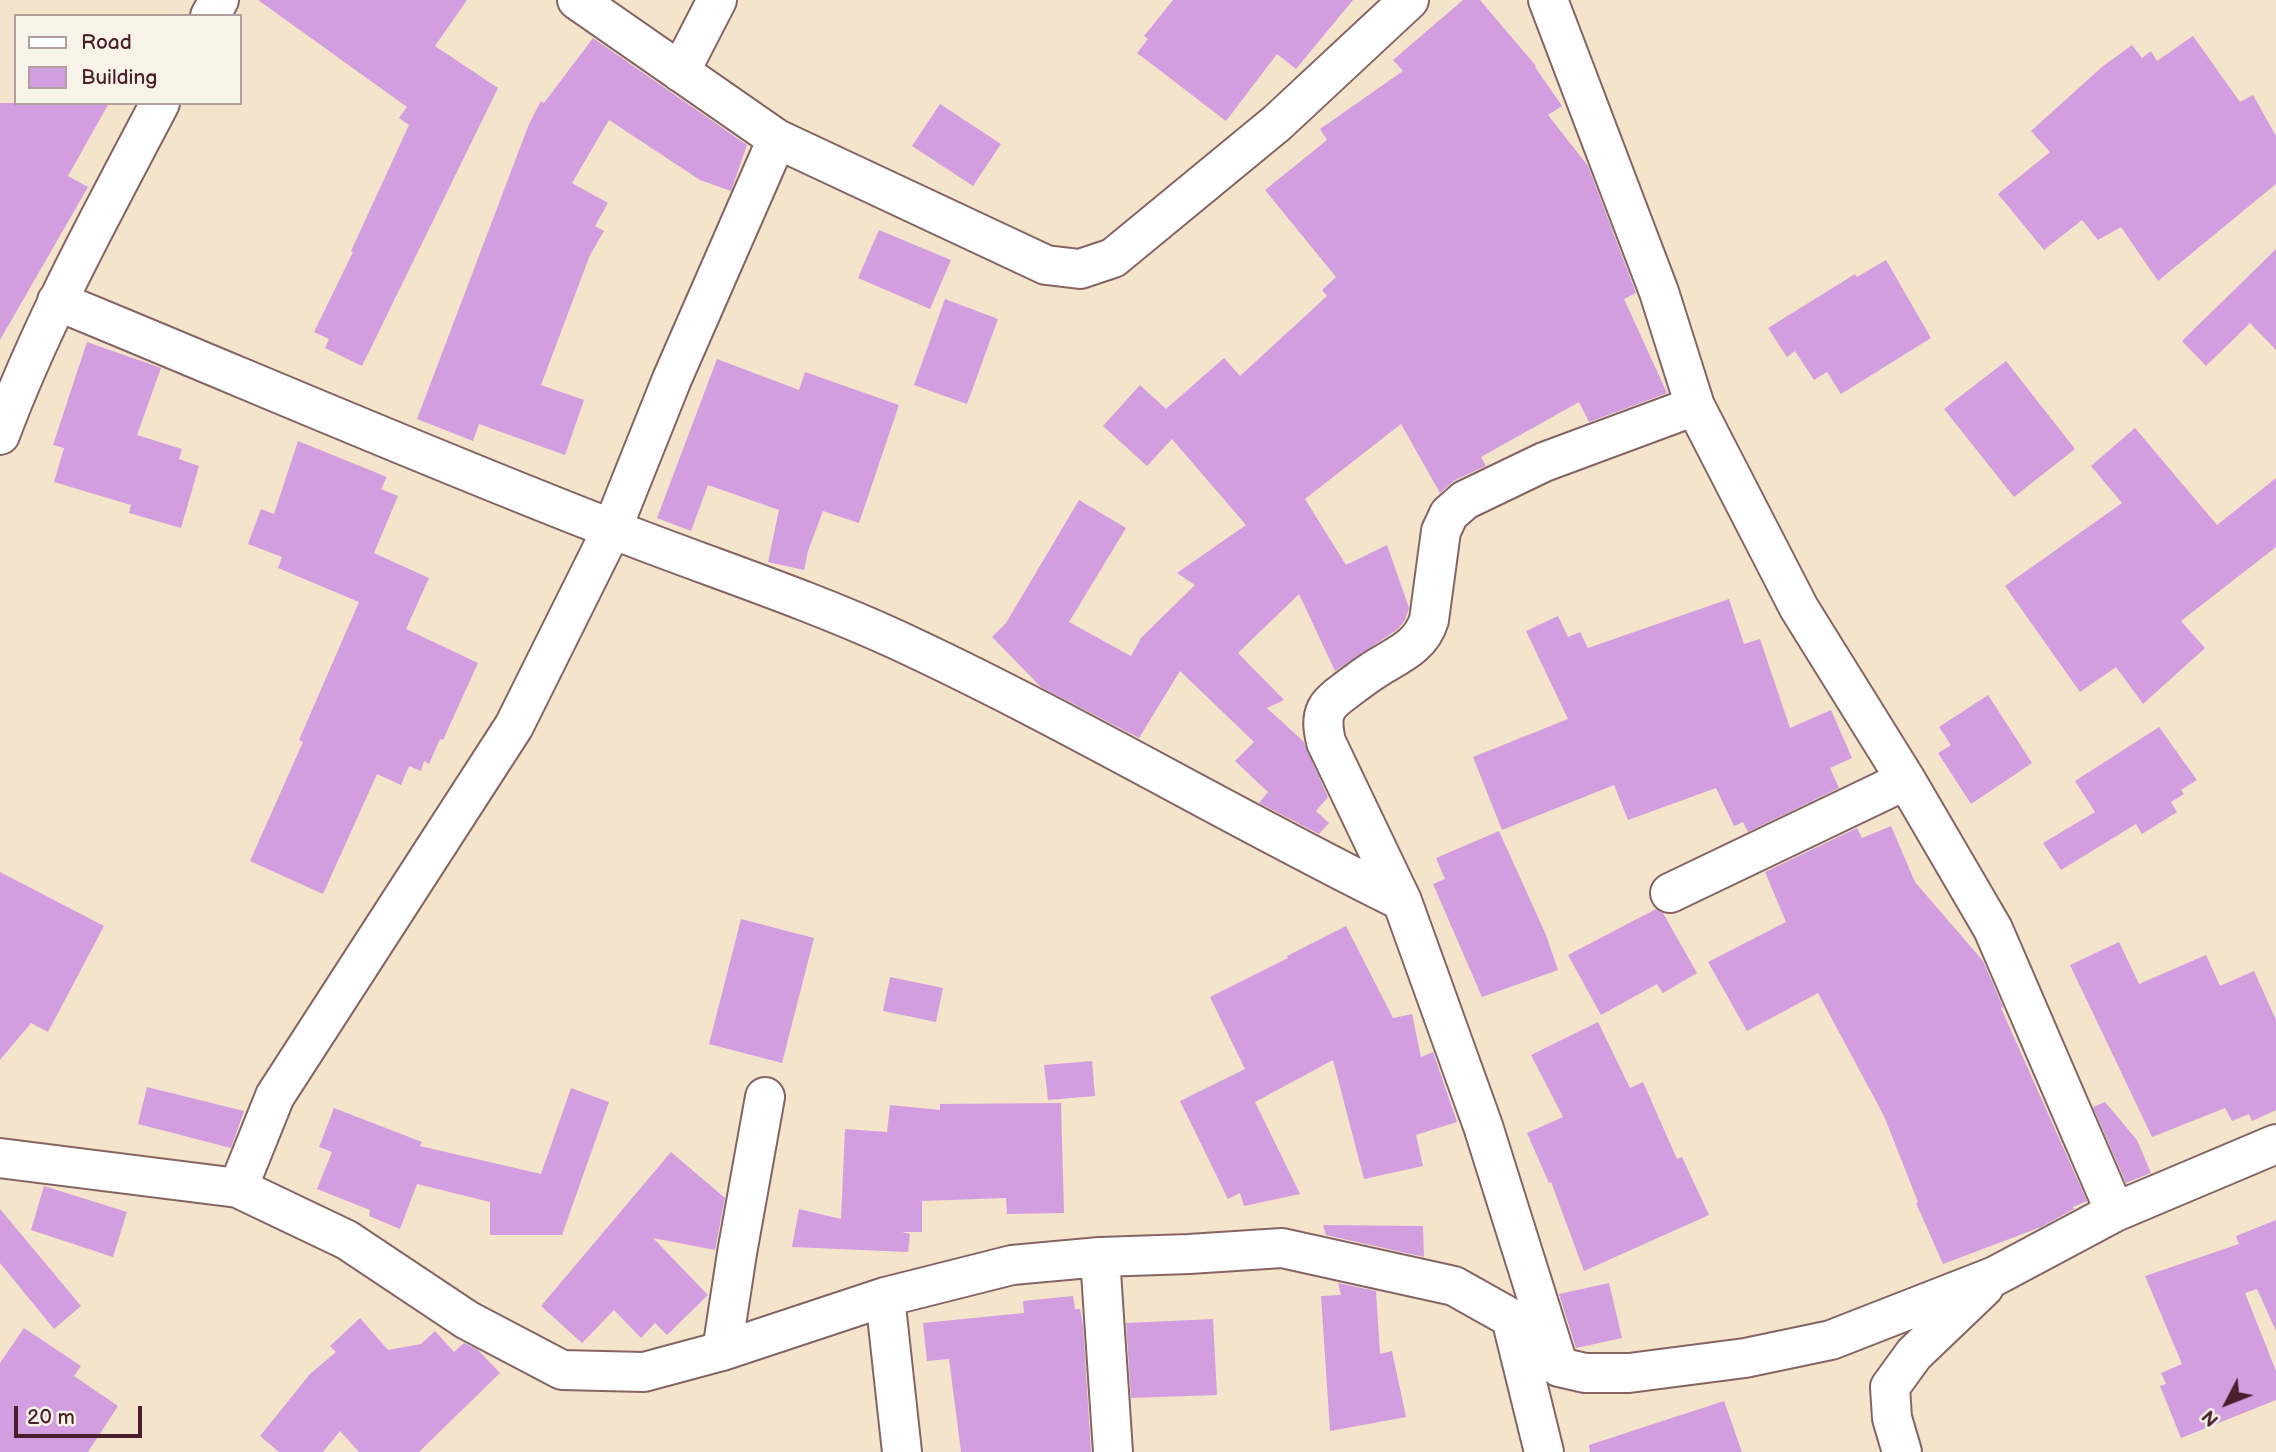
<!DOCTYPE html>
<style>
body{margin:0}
#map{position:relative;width:2276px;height:1452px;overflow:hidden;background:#f3e4cb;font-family:"Balsamiq Sans",sans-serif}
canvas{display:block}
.legend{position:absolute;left:14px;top:14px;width:228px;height:91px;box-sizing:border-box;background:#f7f3e8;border:2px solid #b29e9c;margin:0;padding:9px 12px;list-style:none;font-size:21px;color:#4a1f2b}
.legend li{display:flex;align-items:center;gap:14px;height:35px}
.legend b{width:35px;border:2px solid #b29e9c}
.north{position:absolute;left:2192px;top:1368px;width:70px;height:70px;-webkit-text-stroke:5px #f7f3e8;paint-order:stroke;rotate:228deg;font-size:19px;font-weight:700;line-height:28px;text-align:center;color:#4a1f2b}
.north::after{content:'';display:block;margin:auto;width:24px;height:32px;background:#4a1f2b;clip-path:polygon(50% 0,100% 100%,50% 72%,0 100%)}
.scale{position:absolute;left:14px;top:1406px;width:128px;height:32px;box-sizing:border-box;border:4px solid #4a1f2b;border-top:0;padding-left:9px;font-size:21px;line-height:24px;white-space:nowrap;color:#4a1f2b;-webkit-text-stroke:5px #f7f3e8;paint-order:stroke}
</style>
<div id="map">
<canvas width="2276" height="1452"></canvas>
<ul class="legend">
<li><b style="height:9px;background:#fff"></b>Road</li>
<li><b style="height:19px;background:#d39edf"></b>Building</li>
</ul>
<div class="north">N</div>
<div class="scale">20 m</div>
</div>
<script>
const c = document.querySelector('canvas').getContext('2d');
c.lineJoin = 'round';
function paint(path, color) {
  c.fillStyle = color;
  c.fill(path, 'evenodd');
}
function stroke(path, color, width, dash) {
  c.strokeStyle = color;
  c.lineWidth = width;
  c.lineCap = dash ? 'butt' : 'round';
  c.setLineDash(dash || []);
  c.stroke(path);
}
const building = new Path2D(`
 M 258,0 L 467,0 L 435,46 L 498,88 L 362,366 L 325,348 L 329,339 L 314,332 L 353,252 L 351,251 L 409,125 L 399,118 L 407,107 Z
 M 1173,0 L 1353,0 L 1296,69 L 1277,54 L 1226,121 L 1137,53 L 1148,39 L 1144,36 Z
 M 1463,0 L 1480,0 L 1536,66 L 1535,67 L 1562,106 L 1548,115 L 1588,166 L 1636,293 L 1624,299 L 1667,393 L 1589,422 L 1579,402 L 1481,457 L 1486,466 L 1455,480 L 1440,493 L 1401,424 L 1305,499 L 1346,565 L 1387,545 L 1409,608 L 1405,620 L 1398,629 L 1335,671 L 1299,594 L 1238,653 L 1284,700 L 1267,708 L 1303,741 L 1328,797 L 1316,811 L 1329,823 L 1319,834 L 1259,803 L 1268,792 L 1235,761 L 1254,742 L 1180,671 L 1139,738 L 1041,687 L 992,637 L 1006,623 L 1079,500 L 1126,528 L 1069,622 L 1131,656 L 1141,638 L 1195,585 L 1177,573 L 1246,525 L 1172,439 L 1147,466 L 1103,426 L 1140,385 L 1166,409 L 1224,358 L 1240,376 L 1327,296 L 1322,290 L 1336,277 L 1265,190 L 1327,140 L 1320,129 L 1403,71 L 1393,60 Z
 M 2193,36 L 2240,102 L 2253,95 L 2276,136 L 2276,184 L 2158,281 L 2121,227 L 2098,240 L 2082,220 L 2044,250 L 1998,194 L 2050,152 L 2031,131 L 2103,66 L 2132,45 L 2142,58 L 2151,51 L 2157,61 Z
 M 593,38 L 747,145 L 731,191 L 700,180 L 609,120 L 572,183 L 608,203 L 595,226 L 604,231 L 590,255 L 541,385 L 584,400 L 565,455 L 479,424 L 473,441 L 417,419 L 529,124 L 541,101 L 544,103 Z
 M 0,103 L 109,103 L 68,176 L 88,187 L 0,340 Z
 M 940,104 L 1001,144 L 973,186 L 912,146 Z
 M 879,230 L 951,260 L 930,309 L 858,278 Z
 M 2276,249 L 2276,350 L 2250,323 L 2206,366 L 2182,341 Z
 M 1886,260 L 1931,338 L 1841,394 L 1827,372 L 1814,380 L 1795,351 L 1787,357 L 1768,328 L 1855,274 L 1857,277 Z
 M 945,299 L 998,319 L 967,404 L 914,385 Z
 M 87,342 L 161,368 L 137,435 L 182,449 L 179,459 L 199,466 L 181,528 L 129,513 L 131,505 L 54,482 L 64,448 L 53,445 Z
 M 717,359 L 799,390 L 805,372 L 899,405 L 859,523 L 823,511 L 808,551 L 804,570 L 768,562 L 779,510 L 708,485 L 691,531 L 657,518 Z
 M 2006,361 L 2075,449 L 2014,497 L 1944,409 Z
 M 2135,428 L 2217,525 L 2276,478 L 2276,547 L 2181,621 L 2205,648 L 2143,704 L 2116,667 L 2080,692 L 2005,586 L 2122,503 L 2091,466 Z
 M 298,441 L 387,477 L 381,489 L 398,496 L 374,553 L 429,578 L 406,629 L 478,663 L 443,740 L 440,739 L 429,764 L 424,761 L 421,771 L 409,766 L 401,785 L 377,774 L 323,894 L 250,861 L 303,742 L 299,740 L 359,602 L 278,568 L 282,557 L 248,544 L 261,509 L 274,514 Z
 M 1729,599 L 1744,644 L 1760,639 L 1790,728 L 1831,710 L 1852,758 L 1830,768 L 1839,788 L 1748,832 L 1743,822 L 1734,826 L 1716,788 L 1628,820 L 1614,785 L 1502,830 L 1473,757 L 1568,719 L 1526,631 L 1558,616 L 1568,637 L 1580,632 L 1588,648 Z
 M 1988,695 L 2032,763 L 1971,804 L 1938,753 L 1951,745 L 1939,727 Z
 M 2159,727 L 2197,780 L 2181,790 L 2184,794 L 2171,802 L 2177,812 L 2142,834 L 2136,824 L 2061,870 L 2043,843 L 2095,812 L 2075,781 Z
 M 1891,826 L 1915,882 L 1983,961 L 2003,1007 L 2001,1008 L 2087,1201 L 2073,1207 L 2074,1209 L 2041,1227 L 1943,1264 L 1916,1203 L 1918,1202 L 1884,1116 L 1818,993 L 1747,1031 L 1708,962 L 1786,922 L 1765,872 L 1857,828 L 1862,838 Z
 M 1499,831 L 1546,935 L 1558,970 L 1482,997 L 1433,884 L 1445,879 L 1436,858 Z
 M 0,872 L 104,926 L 48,1032 L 31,1023 L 0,1060 Z
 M 1656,909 L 1663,913 L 1697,973 L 1663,993 L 1657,984 L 1601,1015 L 1568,955 Z
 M 741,919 L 814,938 L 782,1063 L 709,1044 Z
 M 1346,926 L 1393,1018 L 1412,1014 L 1421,1057 L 1433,1052 L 1457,1122 L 1416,1135 L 1423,1166 L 1364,1179 L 1333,1060 L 1255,1102 L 1300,1194 L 1244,1206 L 1240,1193 L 1228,1199 L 1180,1101 L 1245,1069 L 1210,997 L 1288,958 L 1287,956 Z
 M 2119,942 L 2139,984 L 2206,955 L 2220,986 L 2254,971 L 2276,1020 L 2276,1110 L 2252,1121 L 2249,1114 L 2232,1121 L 2225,1108 L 2152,1137 L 2070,965 Z
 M 890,977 L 943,988 L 936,1022 L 883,1011 Z
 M 1598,1022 L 1630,1088 L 1643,1082 L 1677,1159 L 1682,1157 L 1709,1215 L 1584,1271 L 1551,1182 L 1549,1183 L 1527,1133 L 1563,1117 L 1531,1055 Z
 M 1092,1061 L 1095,1096 L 1048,1100 L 1044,1065 Z
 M 147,1087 L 244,1111 L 231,1148 L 138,1124 Z
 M 571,1088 L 609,1102 L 562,1235 L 490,1235 L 490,1202 L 417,1184 L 400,1229 L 369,1216 L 370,1210 L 317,1189 L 332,1152 L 319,1147 L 334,1108 L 422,1142 L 420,1146 L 541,1174 Z
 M 2105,1102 L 2137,1140 L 2151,1173 L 2126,1183 L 2093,1107 Z
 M 1061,1103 L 1064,1213 L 1007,1214 L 1006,1198 L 922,1201 L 922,1232 L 902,1232 L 910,1234 L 908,1252 L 792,1247 L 799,1209 L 841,1219 L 845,1129 L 887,1132 L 890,1105 L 940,1110 L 940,1104 Z
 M 671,1152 L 725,1198 L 715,1250 L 653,1238 L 708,1295 L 667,1335 L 655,1323 L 641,1338 L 614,1310 L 582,1343 L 541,1306 Z
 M 44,1186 L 127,1212 L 113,1257 L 31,1230 Z
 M 0,1209 L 81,1306 L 54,1329 L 0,1263 Z
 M 2276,1220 L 2276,1331 L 2257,1289 L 2245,1293 L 2276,1371 L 2276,1400 L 2181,1438 L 2160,1386 L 2166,1384 L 2161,1373 L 2182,1364 L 2145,1276 L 2239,1244 L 2236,1236 Z
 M 1323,1225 L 1423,1226 L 1424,1257 L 1326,1235 Z
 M 1338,1283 L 1376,1291 L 1380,1354 L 1392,1351 L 1406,1417 L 1330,1431 L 1321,1296 L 1341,1295 Z
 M 1609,1283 L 1622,1338 L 1576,1348 L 1559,1294 Z
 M 1073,1296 L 1075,1309 L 1080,1309 L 1083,1325 L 1091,1452 L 961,1452 L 949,1359 L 927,1361 L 923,1323 L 1024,1313 L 1023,1301 Z
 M 360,1318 L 388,1350 L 421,1344 L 435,1331 L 454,1352 L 464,1343 L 478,1350 L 500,1373 L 419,1452 L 359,1452 L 340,1431 L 323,1452 L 279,1452 L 260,1436 L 310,1374 L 336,1352 L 330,1346 Z
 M 1213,1319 L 1217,1395 L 1131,1398 L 1126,1323 Z
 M 24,1328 L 81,1366 L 74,1376 L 118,1406 L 88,1452 L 0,1452 L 0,1363 Z
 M 1724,1401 L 1742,1452 L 1590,1452 L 1589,1445 Z`);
const minor = new Path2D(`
 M 577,0 L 777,139 L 1046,265 L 1080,269 L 1113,258 L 1277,123 L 1409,0
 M 1548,0 L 1659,292 L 1695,406 L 1799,608 L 1906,780 L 1993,929 L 2115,1212
 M 210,16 L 219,0
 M 680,72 L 717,0
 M 57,301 C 242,377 426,457 612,529 C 706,566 803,597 895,639 C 1068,719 1231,817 1402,901
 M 0,435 C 43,320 103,212 160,103
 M 1670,893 L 1906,780
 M 0,1158 L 238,1188 L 347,1240 L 467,1320 L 562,1370 L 644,1372 L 722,1351 L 885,1297
 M 238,1188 L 275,1096 L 514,726 L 612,529 L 672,379 L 777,139
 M 1100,1257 L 1113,1452
 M 1511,1318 L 1544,1452
 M 722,1351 L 737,1253 L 765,1097
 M 1556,1358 L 1483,1126 L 1402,901 L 1326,742 C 1324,732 1321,721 1326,710 C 1329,703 1338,696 1345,691 C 1353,685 1362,678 1371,672 C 1394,656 1420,649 1429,620 L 1441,531 L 1449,514 L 1465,500 L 1544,462 L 1695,406
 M 902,1452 L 885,1297 L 1012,1265 L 1100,1257 L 1189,1254 L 1282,1248 L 1454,1286 L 1511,1318 L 1559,1367 L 1585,1373 L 1629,1373 L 1745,1358 L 1831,1340 L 1995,1276 L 2115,1212 L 2276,1144
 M 1902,1452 L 1892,1418 L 1890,1387 L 1914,1354 L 1984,1287`);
paint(building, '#d39edf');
stroke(minor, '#856463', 42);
stroke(minor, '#fff', 38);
</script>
